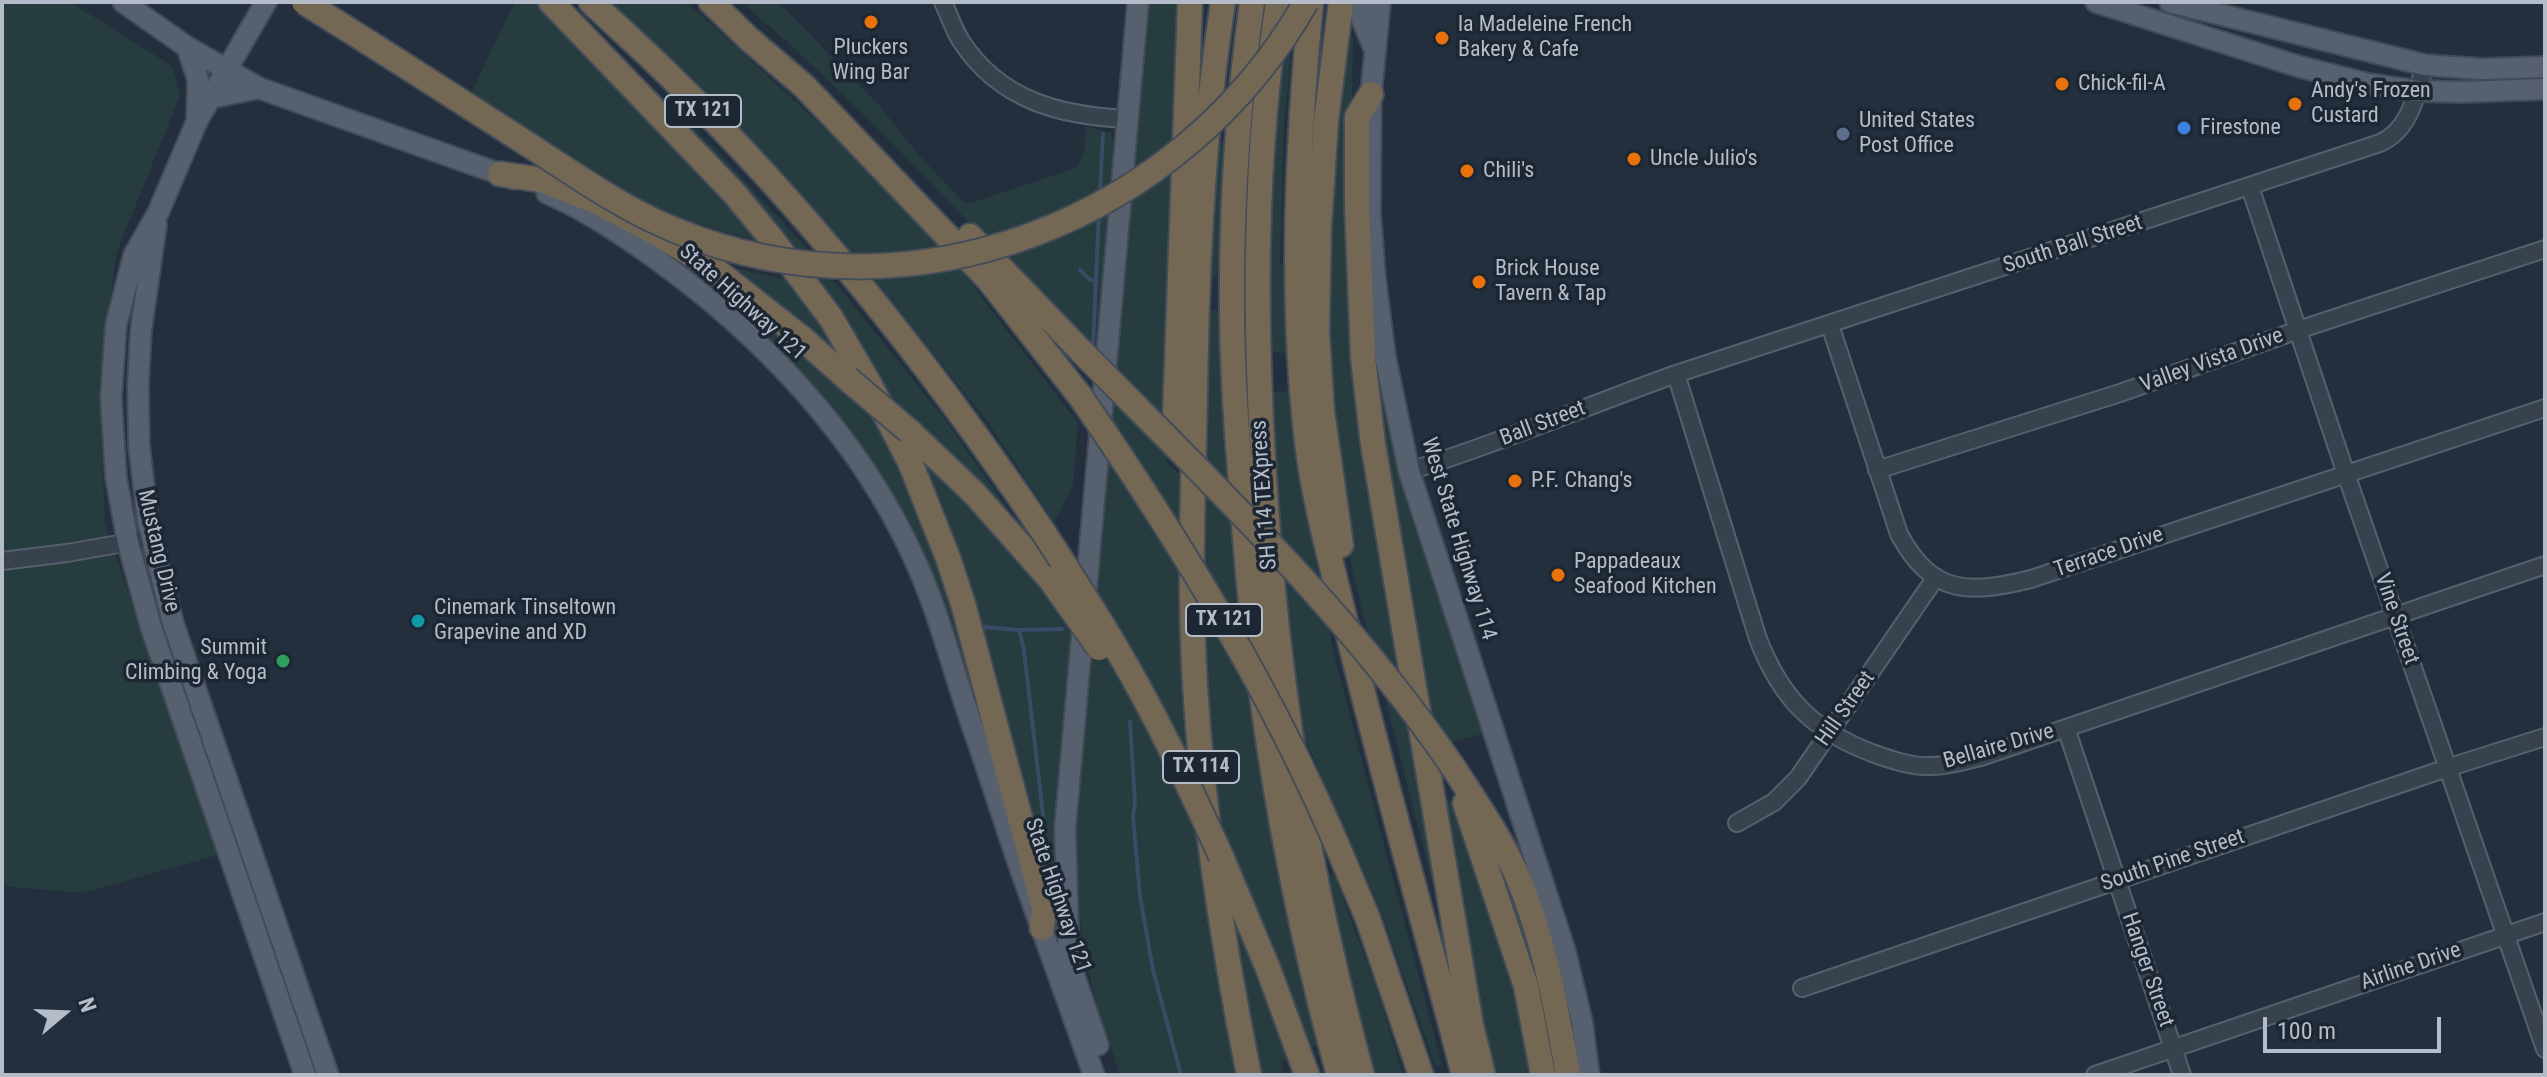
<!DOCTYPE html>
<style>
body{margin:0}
#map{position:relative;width:2547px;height:1077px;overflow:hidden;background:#242f3e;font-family:"Roboto Condensed",sans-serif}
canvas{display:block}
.frame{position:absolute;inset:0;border:4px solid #b4bcc9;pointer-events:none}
.north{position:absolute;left:24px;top:973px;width:80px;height:80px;-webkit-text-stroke:6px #1d2633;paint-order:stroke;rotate:71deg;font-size:22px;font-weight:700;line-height:32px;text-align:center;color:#b4bcc9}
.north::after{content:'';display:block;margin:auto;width:28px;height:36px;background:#b4bcc9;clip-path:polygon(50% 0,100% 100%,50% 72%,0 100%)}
.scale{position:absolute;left:2263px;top:1017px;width:178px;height:36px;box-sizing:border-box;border:4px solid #b4bcc9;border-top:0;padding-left:10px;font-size:24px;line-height:28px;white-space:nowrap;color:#b4bcc9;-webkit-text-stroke:6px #1d2633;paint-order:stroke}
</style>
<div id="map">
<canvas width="2547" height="1077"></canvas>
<div class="frame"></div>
<div class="north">N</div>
<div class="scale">100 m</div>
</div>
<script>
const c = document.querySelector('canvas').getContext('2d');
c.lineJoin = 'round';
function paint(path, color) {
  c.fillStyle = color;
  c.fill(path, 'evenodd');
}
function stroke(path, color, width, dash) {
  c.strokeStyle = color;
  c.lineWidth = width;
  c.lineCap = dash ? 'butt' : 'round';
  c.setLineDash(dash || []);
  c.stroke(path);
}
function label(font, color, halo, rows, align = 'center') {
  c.font = font + ' "Roboto Condensed",sans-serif';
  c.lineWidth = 7;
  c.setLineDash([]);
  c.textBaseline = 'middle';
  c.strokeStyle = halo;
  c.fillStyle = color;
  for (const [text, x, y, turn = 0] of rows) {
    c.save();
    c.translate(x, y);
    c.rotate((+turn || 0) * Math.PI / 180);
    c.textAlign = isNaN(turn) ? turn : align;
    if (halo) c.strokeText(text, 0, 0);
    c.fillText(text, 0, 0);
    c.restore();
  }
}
const green = new Path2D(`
 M 2,2 L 70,2 L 172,66 L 180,95 L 116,254 L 99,387 L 105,524 L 218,855 L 83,893 L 2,886 Z
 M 515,2 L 541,2 L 763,243 L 659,212 L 602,183 L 470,95 Z
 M 611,2 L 684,2 L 707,20 L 850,152 L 940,247 L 921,251 L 851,253 L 788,180 L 705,91 Z
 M 742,2 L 778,2 L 878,104 L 917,153 L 962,201 L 970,203 L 1077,168 L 1084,153 L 1086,126 L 1111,133 L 1116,144 L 1113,184 C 1072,207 1029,224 984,238 C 906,156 827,75 742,2 Z
 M 1145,2 L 1183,2 L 1167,464 L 1205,493 L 1207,309 L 1219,311 L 1232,539 L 1261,779 L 1317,1045 L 1281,1062 L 1285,1075 L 1120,1075 L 1098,1008 L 1085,958 L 1073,869 L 1075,779 L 1098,586 L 1114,339 Z
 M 591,26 L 718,152 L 810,252 L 789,249 L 588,31 Z
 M 1349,38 L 1353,38 L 1350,224 L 1442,920 L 1353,573 L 1338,486 L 1330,410 L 1328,203 Z
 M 1292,44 L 1284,126 L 1280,264 L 1283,266 L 1286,353 L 1269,352 L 1269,243 L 1271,241 L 1277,127 L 1284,54 Z
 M 1218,142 L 1224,142 L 1217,278 L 1209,277 Z
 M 1112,210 L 1097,353 L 1002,255 C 1041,248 1076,226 1112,210 Z
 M 645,239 L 703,271 L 810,361 L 886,429 L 947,579 L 984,711 L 978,713 L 844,424 L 779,348 L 697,277 Z
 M 957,265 L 1078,423 L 1073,485 L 1054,522 L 987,421 L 872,276 Z
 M 726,266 L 796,282 L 860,378 Z
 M 807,273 L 829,275 L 944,418 L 1024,532 L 890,403 Z
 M 1377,381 L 1398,474 L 1482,734 L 1429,747 L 1372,382 Z
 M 1289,391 L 1303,495 L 1334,655 L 1442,1065 L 1436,1067 L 1380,909 L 1300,727 L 1278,522 L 1270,392 Z
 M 922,452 L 996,531 L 992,534 L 1045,590 L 1073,631 L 1060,936 L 916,455 Z
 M 1449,799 L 1497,913 L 1534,1075 L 1489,1075 L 1443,803 Z
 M 1334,874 L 1377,990 L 1403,1075 L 1374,1075 L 1345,966 L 1328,875 Z`);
const stream = new Path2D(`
 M 1100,191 L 1103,134
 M 1080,270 L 1089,279 L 1096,282
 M 1093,344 L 1099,212
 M 984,627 L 1019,630 L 1062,629
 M 1019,630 L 1024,650 L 1044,824
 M 1130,722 L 1135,802 L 1133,817 L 1140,896 L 1153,970 L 1181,1075`);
const minor = new Path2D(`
 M 943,2 C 949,15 954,30 961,41 C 1000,101 1061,116 1128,119
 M 2250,187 L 2346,474 L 2545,1049
 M 1830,325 L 1899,534 C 1932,596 1970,594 2031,579 L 2545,408
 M 1676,374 L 1758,639 C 1781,698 1812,730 1872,753 C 1889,759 1908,766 1926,766 C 1945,767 1963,761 1981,757 L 2545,565
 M 1877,470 L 2120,393 L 2298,330 L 2545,249
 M 1409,471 C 1500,443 1587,406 1676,374 L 2380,143 C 2411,129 2416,94 2425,65
 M 2,561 L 67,553 L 153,538
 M 2066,728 L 2182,1075
 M 1737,823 L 1774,802 L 1798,778 L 1936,577
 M 1802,988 L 2447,768 L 2545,737
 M 2095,1075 L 2545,922`);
const major = new Path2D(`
 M 123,2 L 187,47 L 259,88 L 514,179
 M 266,2 L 197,121 L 158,213 L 134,255 L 116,325 L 111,398 L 116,477 L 128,543 L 151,627 L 305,1075
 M 1362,2 L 1361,17 L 1373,46
 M 1380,2 L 1371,94 L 1370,212 L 1375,277 L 1385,356 L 1409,471 L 1565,951 L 1582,1022 L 1589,1075
 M 2096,2 L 2297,66 L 2368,84 L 2417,91 L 2463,92 L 2545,89
 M 2170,2 L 2425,65 L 2482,69 L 2545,67
 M 187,47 L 198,79 L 197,117
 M 210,98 L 259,88
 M 547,193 C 586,210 621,234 655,258 C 762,335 858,436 913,556 C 938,609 952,667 971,722 C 990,775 1006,829 1025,882 C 1048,946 1071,1011 1094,1075
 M 156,225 L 141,330 L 138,384 L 139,445 L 148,522 L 173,623 L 328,1075
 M 1098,1045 L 1069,961 L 1065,829 L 1138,2`);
const highway = new Path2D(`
 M 551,2 L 734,193 L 771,238 L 831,318 L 870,385 L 910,462 L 948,558 L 964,607 L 1044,908 L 1042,928
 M 591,2 C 619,28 648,54 675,81 C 813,216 934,370 1042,530
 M 711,2 L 749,39 L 804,86 L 989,280 L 1080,396
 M 1190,2 L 1175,415 L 1191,450
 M 1223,2 C 1203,132 1197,263 1195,394 C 1193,491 1189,589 1195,685 C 1203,816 1223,946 1249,1075
 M 1252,2 C 1238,104 1231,207 1232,310 C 1232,372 1237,435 1242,497 C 1255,693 1287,886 1339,1075
 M 1278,2 C 1254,158 1254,316 1264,473 C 1276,680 1307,875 1362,1075
 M 1311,2 C 1297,148 1290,296 1307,442 C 1315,508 1334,572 1349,637 C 1385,784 1426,929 1464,1075
 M 1341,2 L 1326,121 L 1319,228 L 1317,332 L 1322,411 L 1341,545
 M 1371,94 L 1357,117 L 1357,205 L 1363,358 L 1373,444 L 1471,1025 L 1483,1075
 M 500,174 L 542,180 L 595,201 L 654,232 L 709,265 L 803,339 L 848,379
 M 970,236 L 1082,352
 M 909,431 L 975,494 L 1050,579
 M 1453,767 C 1475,801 1499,835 1516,873 C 1544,938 1556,1006 1568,1075
 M 1465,803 L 1526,986 L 1543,1075
 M 1221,856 L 1269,971 L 1307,1075
 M 1342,857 L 1368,919 L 1421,1075`);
const highwayBridge = new Path2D(`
 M 304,2 C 380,49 454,97 529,145 C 577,176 623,209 675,230 C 912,328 1182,220 1306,2
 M 1082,352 C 1213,485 1348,612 1453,767
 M 848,379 L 909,431
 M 1080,396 C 1181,543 1273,693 1342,857
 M 1042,530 C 1068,570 1094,610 1118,651 C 1157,717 1189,786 1221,856
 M 1050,579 L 1099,648`);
const markers = [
 [871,22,8,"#e8710a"],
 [1442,38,8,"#e8710a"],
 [2062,84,8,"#e8710a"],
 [2295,104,8,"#e8710a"],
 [2184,128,8,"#3f7fe0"],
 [1843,134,8,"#5c6f8a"],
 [1634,159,8,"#e8710a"],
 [1467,171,8,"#e8710a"],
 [1479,282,8,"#e8710a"],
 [1515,481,8,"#e8710a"],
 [1558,575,8,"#e8710a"],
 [418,621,8,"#0f9aa8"],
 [283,661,8,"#2e9e5b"]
];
const shields = [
 [703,111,76],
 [1224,620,76],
 [1201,767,76]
];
const shieldNames = [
 ["TX 121",703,111],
 ["TX 121",1224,620],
 ["TX 114",1201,767]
];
const poiNames = [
 ["la Madeleine French",1458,25],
 ["Bakery & Cafe",1458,50],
 ["Pluckers",871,48,"center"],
 ["Wing Bar",871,73,"center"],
 ["Chick-fil-A",2078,84],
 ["Andy's Frozen",2311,91],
 ["Custard",2311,116],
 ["United States",1859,121],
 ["Post Office",1859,146],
 ["Firestone",2200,128],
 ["Uncle Julio's",1650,159],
 ["Chili's",1483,171],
 ["Brick House",1495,269],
 ["Tavern & Tap",1495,294],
 ["P.F. Chang's",1531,481],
 ["Pappadeaux",1574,562],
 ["Seafood Kitchen",1574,587],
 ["Cinemark Tinseltown",434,608],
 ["Grapevine and XD",434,633],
 ["Summit",267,648,"right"],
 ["Climbing & Yoga",267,673,"right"]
];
const streetNames = [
 ["South Ball Street",2073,245,-18],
 ["State Highway 121",742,303,42],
 ["Valley Vista Drive",2212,361,-20],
 ["Ball Street",1543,424,-21],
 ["SH 114 TEXpress",1265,495,-94],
 ["West State Highway 114",1458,539,73],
 ["Mustang Drive",158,551,77],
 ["Terrace Drive",2109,553,-19],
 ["Vine Street",2396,619,71],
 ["Hill Street",1846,709,-55],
 ["Bellaire Drive",1999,747,-16],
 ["South Pine Street",2173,861,-19],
 ["State Highway 121",1057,896,71],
 ["Airline Drive",2411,967,-19],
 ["Hanger Street",2147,970,71]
];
paint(green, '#263c3f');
stroke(stream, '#394c67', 4);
stroke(minor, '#565f6c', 20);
stroke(major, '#414a57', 24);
stroke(highway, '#434c59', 28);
stroke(minor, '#38414e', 16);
stroke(major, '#56606e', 20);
stroke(highway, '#746855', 24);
stroke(highwayBridge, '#434c59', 28, []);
stroke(highwayBridge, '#746855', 24);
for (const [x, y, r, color] of markers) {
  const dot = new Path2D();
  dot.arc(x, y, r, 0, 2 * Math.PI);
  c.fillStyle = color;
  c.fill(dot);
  stroke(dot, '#1d2633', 3);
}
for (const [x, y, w] of shields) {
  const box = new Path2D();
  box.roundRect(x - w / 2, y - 16, w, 32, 6);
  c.fillStyle = '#1d2633';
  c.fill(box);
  stroke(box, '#b4bcc9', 2);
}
label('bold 20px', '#b4bcc9', null, shieldNames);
label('22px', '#b4bcc9', '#1d2633', poiNames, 'left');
label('22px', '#b4bcc9', '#1d2633', streetNames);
</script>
